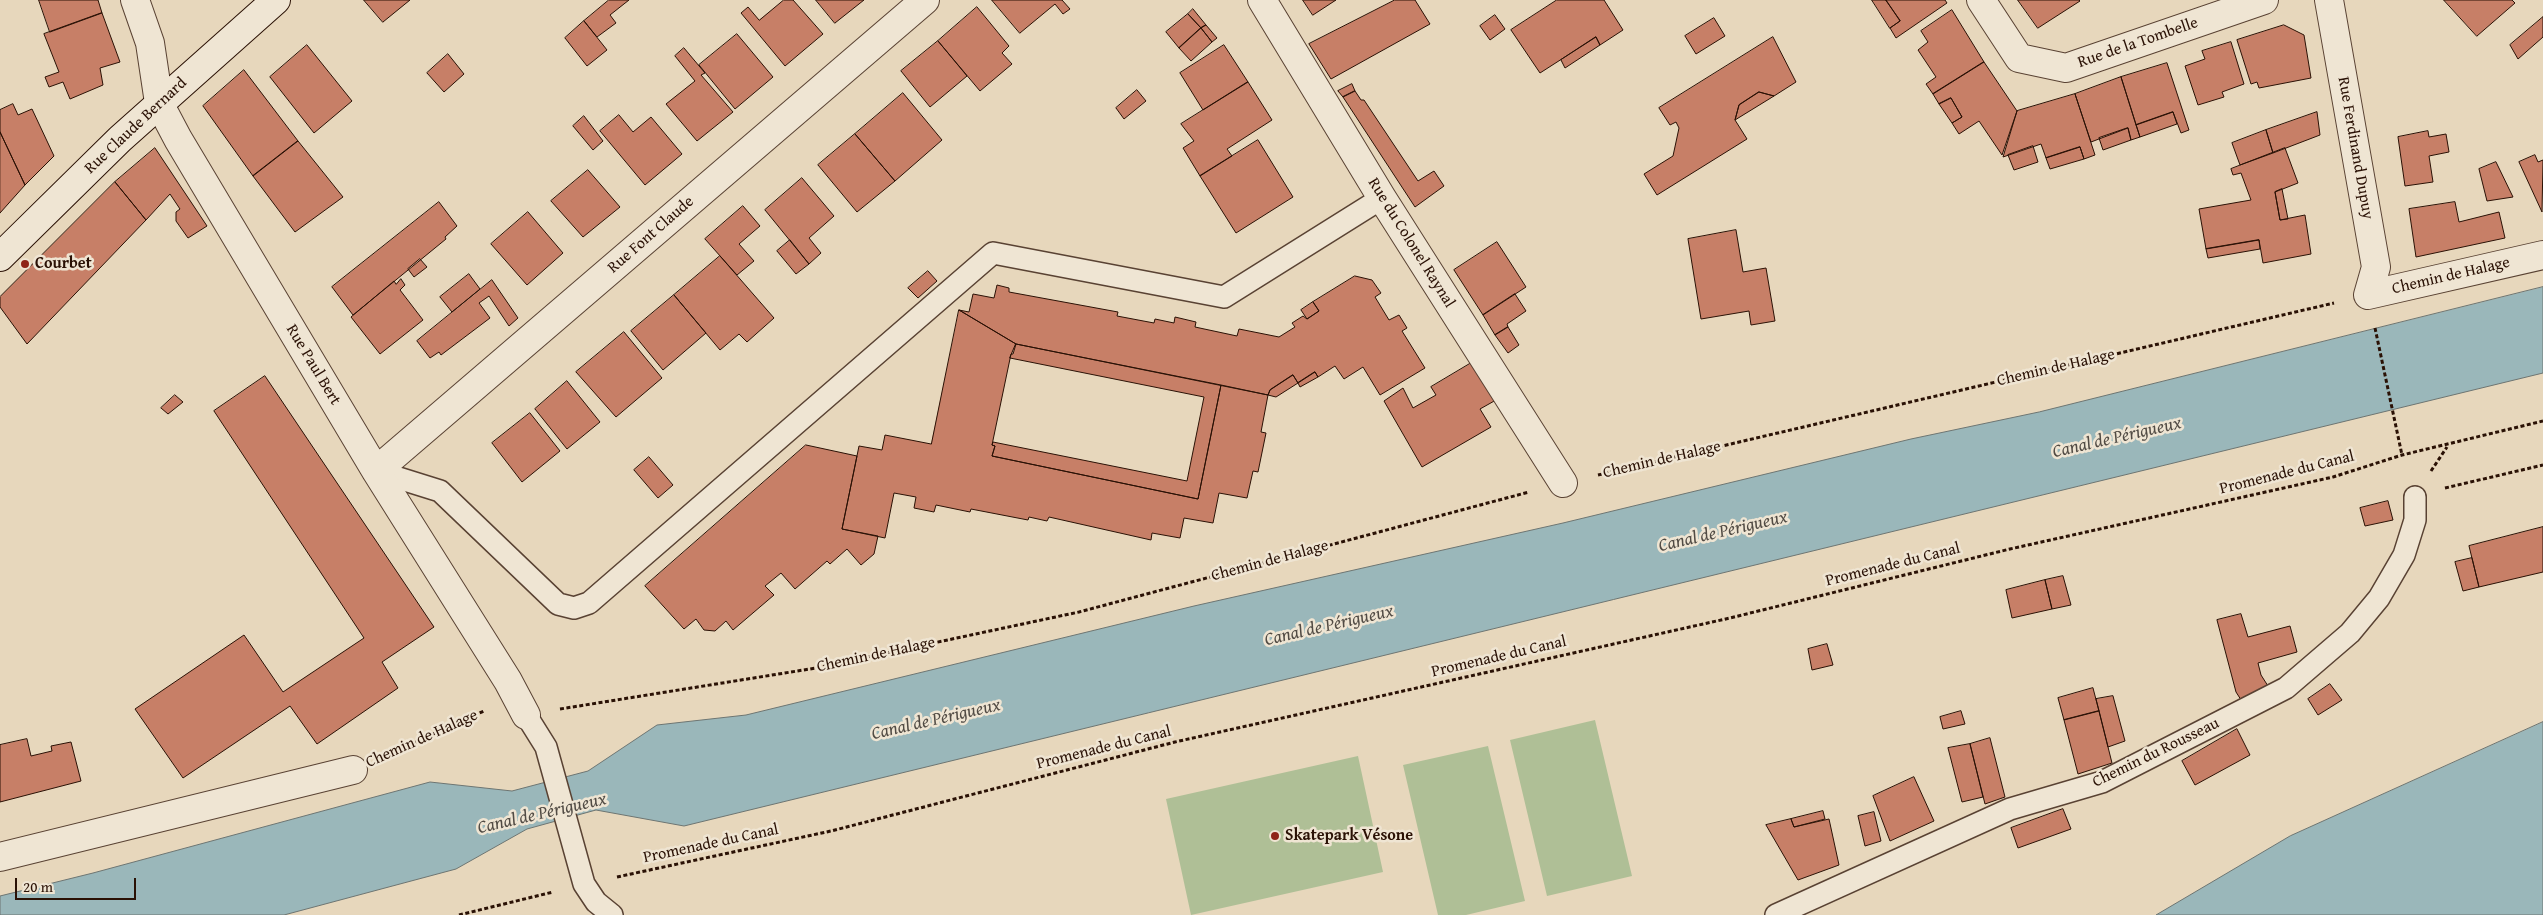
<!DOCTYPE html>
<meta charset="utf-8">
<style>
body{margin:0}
#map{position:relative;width:2543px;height:915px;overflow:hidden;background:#e7d7bc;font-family:"Gentium Book Plus",serif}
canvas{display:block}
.scale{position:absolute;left:15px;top:878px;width:121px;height:22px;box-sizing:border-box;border:2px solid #2a1105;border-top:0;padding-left:6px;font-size:15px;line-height:18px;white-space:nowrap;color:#2a1105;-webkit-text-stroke:4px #efe5d3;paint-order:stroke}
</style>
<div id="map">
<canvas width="2543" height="915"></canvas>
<div class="scale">20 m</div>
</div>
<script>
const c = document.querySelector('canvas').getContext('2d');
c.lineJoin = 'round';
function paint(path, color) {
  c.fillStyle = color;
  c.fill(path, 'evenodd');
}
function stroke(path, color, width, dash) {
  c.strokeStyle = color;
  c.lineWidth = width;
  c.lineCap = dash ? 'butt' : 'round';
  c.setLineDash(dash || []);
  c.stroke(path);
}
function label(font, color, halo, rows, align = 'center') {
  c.font = font + ' "Gentium Book Plus",serif';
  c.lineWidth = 5;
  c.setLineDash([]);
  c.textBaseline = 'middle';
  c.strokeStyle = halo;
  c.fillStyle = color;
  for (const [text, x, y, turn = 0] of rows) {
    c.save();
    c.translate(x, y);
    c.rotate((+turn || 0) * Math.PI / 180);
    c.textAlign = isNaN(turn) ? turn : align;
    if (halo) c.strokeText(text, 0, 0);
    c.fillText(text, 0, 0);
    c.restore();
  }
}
const green = new Path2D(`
 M 1595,720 L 1632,876 L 1547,896 L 1510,740 Z
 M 1488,746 L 1525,901 L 1466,915 L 1438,915 L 1403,765 Z
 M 1358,756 L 1383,872 L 1191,915 L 1166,799 Z`);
const water = new Path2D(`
 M 2543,287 L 2543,373 L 684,826 L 596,810 L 527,829 L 456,869 L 284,915 L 0,915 L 0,896 L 93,873 L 430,782 L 512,791 L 588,771 L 657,725 L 746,715 L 1194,606 L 1563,523 L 1911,439 L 2039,412 Z
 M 2543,722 L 2543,915 L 2156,915 L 2290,836 Z`);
const building = new Path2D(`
 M 39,0 L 98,0 L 102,13 L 50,32 Z
 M 364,0 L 410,0 L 383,22 Z
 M 609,0 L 629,0 L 610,15 L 616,23 L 597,37 L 584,21 Z
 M 784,0 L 793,0 L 823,34 L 785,66 L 741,13 L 748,7 L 759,20 Z
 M 816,0 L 864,0 L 835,23 Z
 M 992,0 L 1062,0 L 1070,9 L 1063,14 L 1055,4 L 1020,33 Z
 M 1303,0 L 1336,0 L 1313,15 Z
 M 1395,0 L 1415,0 L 1430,24 L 1331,79 L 1309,44 Z
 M 1557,0 L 1604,0 L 1623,30 L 1600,45 L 1596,37 L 1540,73 L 1511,30 Z
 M 1872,0 L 1886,0 L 1900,21 L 1890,28 Z
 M 1886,0 L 1945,0 L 1947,3 L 1896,38 L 1890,28 L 1900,21 Z
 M 2018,0 L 2079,0 L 2080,1 L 2038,28 Z
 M 2444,0 L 2512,0 L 2515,3 L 2477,36 Z
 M 977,7 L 1009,46 L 1002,53 L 1012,64 L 980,91 L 938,41 Z
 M 1193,9 L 1206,25 L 1201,28 L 1188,14 Z
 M 1952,10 L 1984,62 L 1933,94 L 1926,84 L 1936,77 L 1918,50 L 1928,42 L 1921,31 Z
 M 102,13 L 120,62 L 100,68 L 103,85 L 70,99 L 63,82 L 49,87 L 45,77 L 59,72 L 44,34 Z
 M 1188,14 L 1201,28 L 1179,48 L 1166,32 Z
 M 1495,15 L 1505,29 L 1490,40 L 1480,26 Z
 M 2543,17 L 2543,37 L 2518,59 L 2510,45 Z
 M 1714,18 L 1725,36 L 1696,54 L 1685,36 Z
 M 584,21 L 607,50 L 587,66 L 565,38 Z
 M 1206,25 L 1217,38 L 1212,42 L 1201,28 Z
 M 2284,25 L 2304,35 L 2311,78 L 2259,88 L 2257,82 L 2251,84 L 2237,40 Z
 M 1201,28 L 1212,42 L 1191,61 L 1179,48 Z
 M 737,34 L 773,77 L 735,109 L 699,65 Z
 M 1596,37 L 1600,45 L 1565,68 L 1561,60 Z
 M 1773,37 L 1796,82 L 1774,96 L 1759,92 L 1739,105 L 1735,120 L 1747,139 L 1657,195 L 1644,174 L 1673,156 L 1679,128 L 1676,122 L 1670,125 L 1659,108 Z
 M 938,41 L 967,76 L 930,107 L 901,71 Z
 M 2231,42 L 2244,84 L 2222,92 L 2224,97 L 2198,105 L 2185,66 L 2205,59 L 2202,51 Z
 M 307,45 L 352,101 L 314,133 L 270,77 Z
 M 1224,45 L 1248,82 L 1203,110 L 1180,73 Z
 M 684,48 L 705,73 L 701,75 L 733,112 L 697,141 L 666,104 L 695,81 L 675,56 Z
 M 448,54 L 464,74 L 444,92 L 427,73 Z
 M 1984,62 L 2017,111 L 2002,155 L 1979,121 L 1959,134 L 1952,123 L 1962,117 L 1951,98 L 1939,104 L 1933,94 Z
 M 2167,63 L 2189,130 L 2181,133 L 2173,112 L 2136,125 L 2121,77 Z
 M 244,70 L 298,141 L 253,176 L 203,106 Z
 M 2121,77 L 2140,137 L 2131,140 L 2128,128 L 2091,142 L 2075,94 Z
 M 1248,82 L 1272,120 L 1227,149 L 1232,156 L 1200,176 L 1183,148 L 1194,141 L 1181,124 Z
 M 1352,84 L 1355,91 L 1343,97 L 1338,91 Z
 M 1137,90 L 1146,101 L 1124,119 L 1116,108 Z
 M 1355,91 L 1361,100 L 1364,100 L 1418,181 L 1434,171 L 1444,186 L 1415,207 L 1343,97 Z
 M 1759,92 L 1774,96 L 1735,120 L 1739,105 Z
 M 903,93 L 942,140 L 895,181 L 855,134 Z
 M 2075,94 L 2095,155 L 2084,159 L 2080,147 L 2046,158 L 2041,144 L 2003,157 L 2017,111 Z
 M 1951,98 L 1962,117 L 1952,123 L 1939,104 Z
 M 13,104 L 18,115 L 32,109 L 54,156 L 25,185 L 0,132 L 0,110 Z
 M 2173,112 L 2177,124 L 2140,137 L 2136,125 Z
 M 2317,112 L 2320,135 L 2273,153 L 2266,130 Z
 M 619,115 L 633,132 L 651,117 L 682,154 L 645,185 L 600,131 Z
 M 584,116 L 603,141 L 593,150 L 573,126 Z
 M 2128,128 L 2131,140 L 2103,150 L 2099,138 Z
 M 2266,130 L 2273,153 L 2240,165 L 2232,143 Z
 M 2428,131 L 2429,137 L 2446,134 L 2449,152 L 2429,156 L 2433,182 L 2405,186 L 2398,137 Z
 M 0,132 L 25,185 L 0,213 Z
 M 855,134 L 895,181 L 857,212 L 818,165 Z
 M 1258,140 L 1293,197 L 1236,233 L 1200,176 Z
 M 298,141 L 343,197 L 295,232 L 253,176 Z
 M 2033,146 L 2038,162 L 2014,170 L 2008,155 Z
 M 2080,147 L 2084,159 L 2050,169 L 2046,158 Z
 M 155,148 L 207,226 L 188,238 L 176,221 L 176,212 L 180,209 L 170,194 L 146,220 L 115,182 Z
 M 2285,148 L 2298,183 L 2275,192 L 2280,220 L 2305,215 L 2311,254 L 2263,263 L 2259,240 L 2206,249 L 2199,209 L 2251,200 L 2241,173 L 2233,175 L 2231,169 Z
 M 2535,155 L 2538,162 L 2543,160 L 2542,212 L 2519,162 Z
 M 2496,162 L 2513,197 L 2487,201 L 2479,169 Z
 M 588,170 L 620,207 L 583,237 L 551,201 Z
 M 802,178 L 834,216 L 809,238 L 821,253 L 809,264 L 765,210 Z
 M 115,182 L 146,220 L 27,344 L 0,307 L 0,297 Z
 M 2282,189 L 2288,219 L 2280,220 L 2275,192 Z
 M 439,202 L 457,226 L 445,237 L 446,239 L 353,315 L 332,287 Z
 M 2455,202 L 2459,222 L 2499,212 L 2505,238 L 2416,257 L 2409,209 Z
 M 743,206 L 760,226 L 739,244 L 754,261 L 737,275 L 705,239 Z
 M 528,212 L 563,253 L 527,285 L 491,244 Z
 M 1736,230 L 1743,272 L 1766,268 L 1775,321 L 1751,325 L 1749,311 L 1701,319 L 1688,239 Z
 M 790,240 L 809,264 L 796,274 L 777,251 Z
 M 2259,240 L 2260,249 L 2208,258 L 2206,249 Z
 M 1497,242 L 1526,287 L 1483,315 L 1454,270 Z
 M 720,256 L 774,318 L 747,342 L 739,334 L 720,350 L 674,295 Z
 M 420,259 L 427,267 L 414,277 L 408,269 Z
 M 928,271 L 937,281 L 918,298 L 908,288 Z
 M 469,274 L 480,289 L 452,312 L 440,297 Z
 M 1355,276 L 1372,280 L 1381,293 L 1375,297 L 1389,320 L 1399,315 L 1407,328 L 1402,331 L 1425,368 L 1380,395 L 1363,367 L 1344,379 L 1335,366 L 1318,377 L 1315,372 L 1298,383 L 1293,375 L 1270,390 L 1268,395 L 1016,344 L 959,310 L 969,312 L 973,294 L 994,298 L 997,285 L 1009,288 L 1009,292 L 1118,312 L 1117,316 L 1154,323 L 1155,319 L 1174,323 L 1175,317 L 1196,322 L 1195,327 L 1237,336 L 1239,329 L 1279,337 L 1295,327 L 1292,323 L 1303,316 L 1307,319 L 1319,311 L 1313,302 Z
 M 401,279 L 405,285 L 400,290 L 423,320 L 380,354 L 351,317 L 394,281 L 396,284 Z
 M 492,280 L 518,318 L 509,326 L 489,296 L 479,303 L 490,318 L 441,355 L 439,352 L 430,358 L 417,341 Z
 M 1515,294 L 1526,311 L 1507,324 L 1508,327 L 1495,335 L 1483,315 Z
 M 674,295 L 706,333 L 663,370 L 631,331 Z
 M 1313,302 L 1319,311 L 1307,319 L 1301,310 Z
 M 959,310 L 1016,344 L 1013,354 L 1011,354 L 992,445 L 995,446 L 992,456 L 1198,499 L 1221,385 L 1268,395 L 1261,432 L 1266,433 L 1258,472 L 1253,471 L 1247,498 L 1219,493 L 1213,523 L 1184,518 L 1180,538 L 1152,533 L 1151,540 L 1049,517 L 1047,521 L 1029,517 L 1028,520 L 971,509 L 970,512 L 936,505 L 934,512 L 914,508 L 916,497 L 894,493 L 885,538 L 842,529 L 859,446 L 882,450 L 885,435 L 931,444 Z
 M 1508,327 L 1519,345 L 1508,353 L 1495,335 Z
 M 624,332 L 662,378 L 616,417 L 576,372 Z
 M 1016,344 L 1221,385 L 1198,499 L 992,456 L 995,446 L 992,445 L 993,442 L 1187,481 L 1204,397 L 1010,358 Z
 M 1473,362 L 1496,400 L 1480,409 L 1491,427 L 1422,467 L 1384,401 L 1403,388 L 1413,408 L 1436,395 L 1431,387 Z
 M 1315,372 L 1318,377 L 1300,387 L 1298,383 Z
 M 1293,375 L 1298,383 L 1276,397 L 1268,395 L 1270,390 Z
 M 265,376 L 434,627 L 382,662 L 398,688 L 317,744 L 290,706 L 183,778 L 135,709 L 244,635 L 283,692 L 364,638 L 214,411 Z
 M 567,381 L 600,422 L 567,449 L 535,409 Z
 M 175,395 L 183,402 L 168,414 L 161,408 Z
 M 530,413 L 560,451 L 522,482 L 492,443 Z
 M 806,445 L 857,456 L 842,529 L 878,536 L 874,554 L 861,565 L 847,549 L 830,564 L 827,561 L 795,589 L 781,573 L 765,586 L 774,595 L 733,630 L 726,621 L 715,631 L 704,630 L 696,619 L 684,629 L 645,586 Z
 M 649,457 L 673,485 L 658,498 L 634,470 Z
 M 2388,501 L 2393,520 L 2365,526 L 2360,508 Z
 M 2543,527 L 2543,572 L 2479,587 L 2469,546 Z
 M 2472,558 L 2479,587 L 2463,591 L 2455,562 Z
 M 2063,576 L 2071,605 L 2052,609 L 2045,580 Z
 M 2045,580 L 2052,609 L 2012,618 L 2006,590 Z
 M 2241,614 L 2248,637 L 2290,626 L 2297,652 L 2258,663 L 2261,675 L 2268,686 L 2243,703 L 2236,692 L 2217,620 Z
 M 1827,644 L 1833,665 L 1812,670 L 1808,649 Z
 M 2330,684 L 2342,700 L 2318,715 L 2308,699 Z
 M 2093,688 L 2099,711 L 2064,720 L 2058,698 Z
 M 2113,696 L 2125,741 L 2108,747 L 2096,699 Z
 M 1961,711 L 1965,724 L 1943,729 L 1940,717 Z
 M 2099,711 L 2112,763 L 2078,774 L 2064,720 Z
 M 2237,729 L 2250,755 L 2195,785 L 2182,761 Z
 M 1990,738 L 2005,797 L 1985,804 L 1970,744 Z
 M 27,739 L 31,756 L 52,751 L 51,746 L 71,742 L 81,781 L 0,802 L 0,745 Z
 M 1970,744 L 1983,797 L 1962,802 L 1948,748 Z
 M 1914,777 L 1934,821 L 1890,841 L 1873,796 Z
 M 2063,809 L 2071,829 L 2018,848 L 2011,828 Z
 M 1823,811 L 1825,819 L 1794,827 L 1791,819 Z
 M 1874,812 L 1881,841 L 1865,846 L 1858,816 Z
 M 1791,819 L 1794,827 L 1829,819 L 1839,865 L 1798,880 L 1766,825 Z`);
const path = new Path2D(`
 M 2375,328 L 2402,455
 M 2431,471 L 2447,447
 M 1598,475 L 2334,303
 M 2445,488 L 2543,465
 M 560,709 L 816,668 L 1079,612 L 1529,492
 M 385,756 L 484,711
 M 617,877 L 831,831 L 1175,742 L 1730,618 L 2010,549 L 2333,477 L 2402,455 L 2543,421
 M 459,915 L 553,892`);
const service = new Path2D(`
 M 376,471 L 440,491 L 558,604 L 574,608 L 589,603 L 993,253 L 1224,297 L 1382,198
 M 526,715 L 546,747 L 584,884 L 596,902 L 612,915
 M 1776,915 L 2010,809 L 2102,782 L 2286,688 L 2350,633 L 2379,598 L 2404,555 L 2415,520 L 2415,497`);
const minor = new Path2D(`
 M 135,0 L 150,43 L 159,103 L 178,139 L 376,471 L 508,681 L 526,715
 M 1262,0 L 1382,198 L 1563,483
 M 1981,0 L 2019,58 L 2066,68 L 2264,0
 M 2329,0 L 2376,267 L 2368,295 L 2543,255
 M 376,471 L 925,0
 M 0,857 L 353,770`);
const secondary = new Path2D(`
 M 0,257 L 120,139 L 276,0`);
const markers = [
 [25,264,5,"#8f2418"],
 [1275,836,5,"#8f2418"]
];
const streetNames = [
 ["Rue de la Tombelle",2138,43,-19],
 ["Rue Claude Bernard",136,126,-43],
 ["Rue Ferdinand Dupuy",2355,148,80],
 ["Rue Font Claude",651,235,-41],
 ["Rue du Colonel Raynal",1411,243,58],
 ["Chemin de Halage",2451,276,-13],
 ["Rue Paul Bert",313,365,59],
 ["Chemin de Halage",2056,368,-13],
 ["Chemin de Halage",1662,460,-13],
 ["Promenade du Canal",2287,473,-14],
 ["Chemin de Halage",1270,561,-15],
 ["Promenade du Canal",1893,565,-14],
 ["Chemin de Halage",876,655,-12],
 ["Promenade du Canal",1499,657,-13],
 ["Chemin de Halage",422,739,-24],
 ["Promenade du Canal",1104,748,-14],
 ["Chemin du Rousseau",2156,753,-26],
 ["Promenade du Canal",711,844,-12]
];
const poiNames = [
 ["Courbet",35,264],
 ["Skatepark Vésone",1285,836]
];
const waterNames = [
 ["Canal de Périgueux",2117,438,-13],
 ["Canal de Périgueux",1723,532,-13],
 ["Canal de Périgueux",1329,626,-13],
 ["Canal de Périgueux",936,720,-13],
 ["Canal de Périgueux",542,814,-13]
];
paint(green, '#afbf96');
paint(water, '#9ab7ba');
stroke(water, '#6d7572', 1);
paint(building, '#c77f67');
stroke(building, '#2a1105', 1);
stroke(service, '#594233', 24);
stroke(minor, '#594233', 30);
stroke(secondary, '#2a1105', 30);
stroke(path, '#2a1105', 3, [4, 2.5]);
stroke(service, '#efe5d3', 21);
stroke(minor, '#efe5d3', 28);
stroke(secondary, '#efe5d3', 28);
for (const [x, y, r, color] of markers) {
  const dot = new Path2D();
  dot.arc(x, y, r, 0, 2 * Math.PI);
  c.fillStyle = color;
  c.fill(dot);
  stroke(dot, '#efe5d3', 2);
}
label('16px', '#2a1105', '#efe5d3', streetNames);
label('bold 16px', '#2a1105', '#efe5d3', poiNames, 'left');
label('italic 18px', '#514b44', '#efe5d3', waterNames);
</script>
